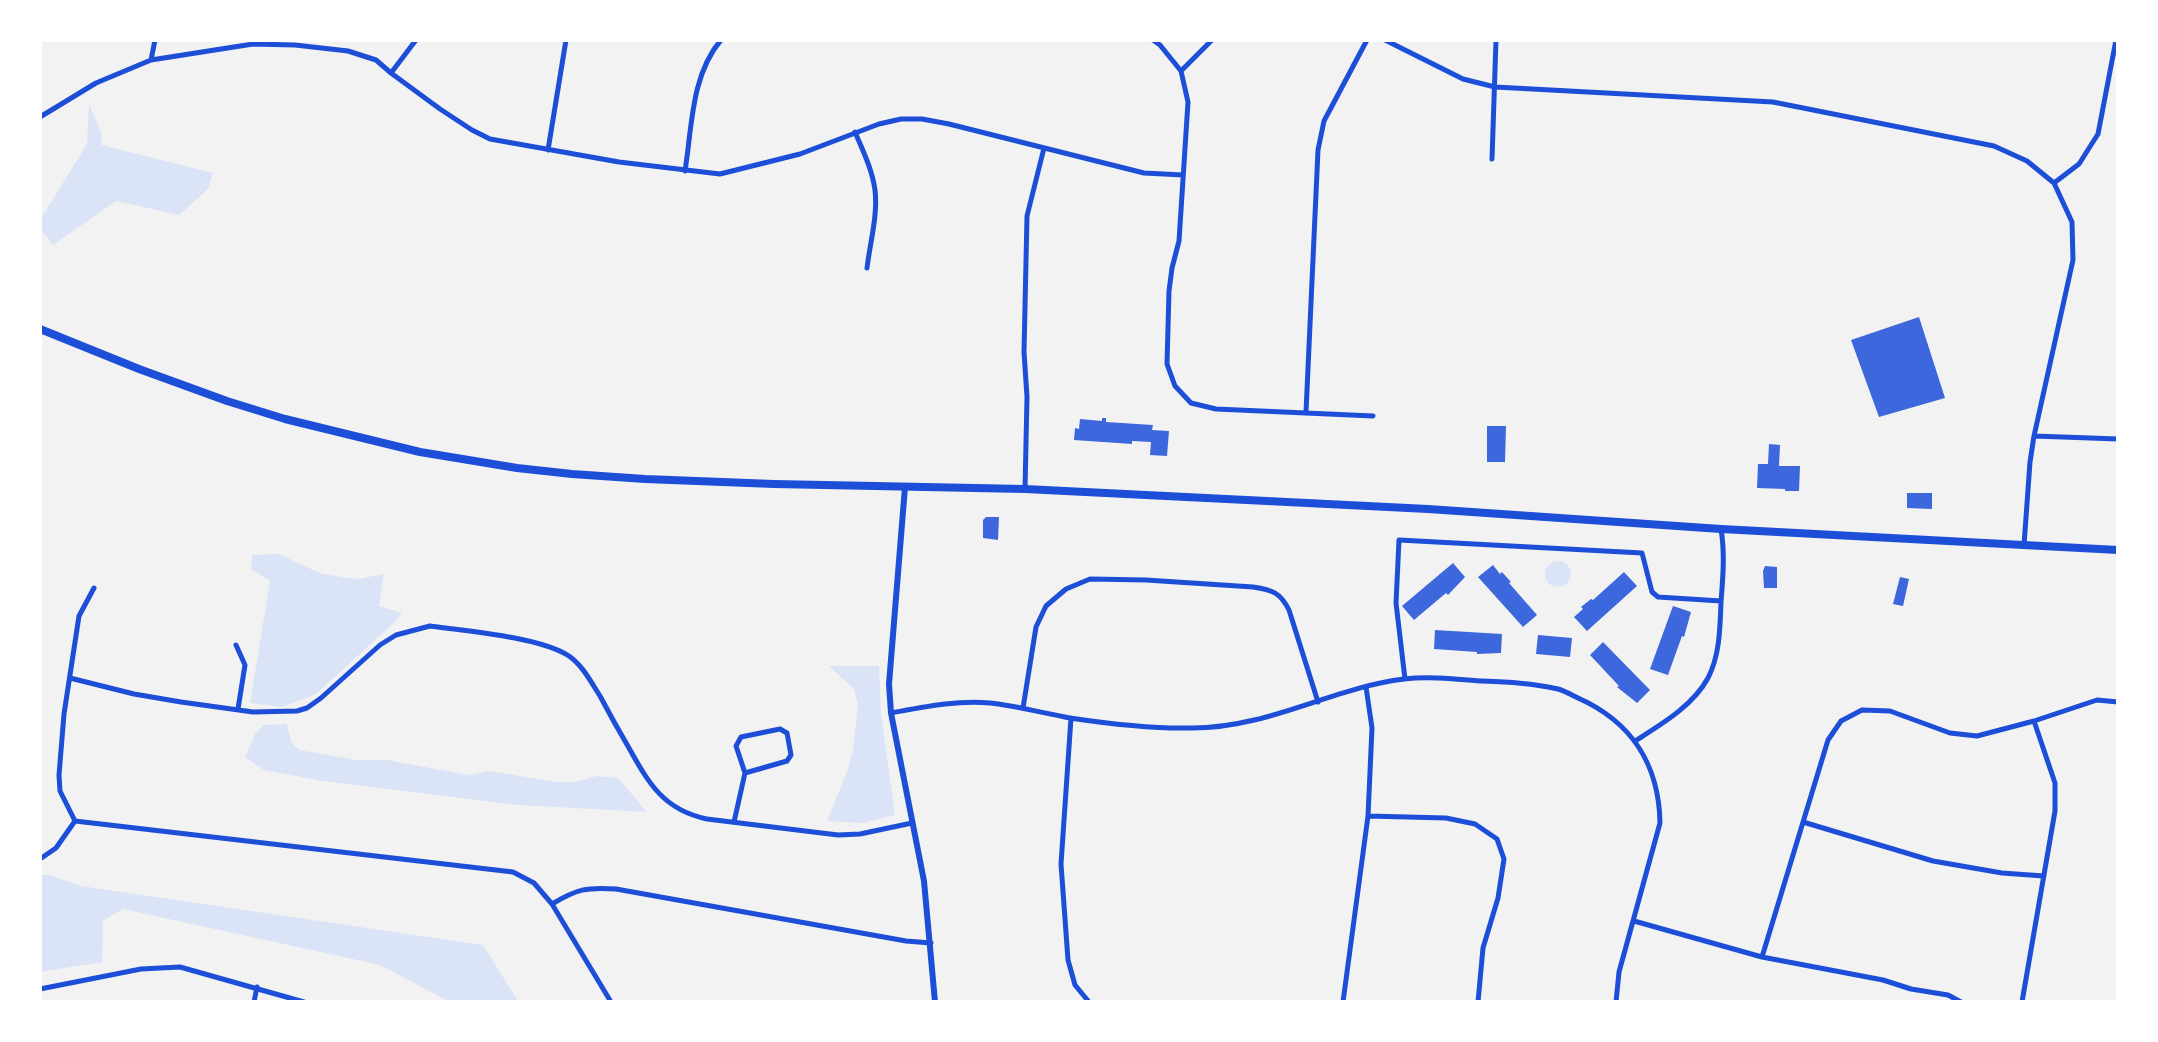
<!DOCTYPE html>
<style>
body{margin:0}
#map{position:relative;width:2158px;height:1042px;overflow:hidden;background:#f2f2f2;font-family:Merriweather,serif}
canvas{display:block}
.frame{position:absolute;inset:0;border:42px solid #fff;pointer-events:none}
</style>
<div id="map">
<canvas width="2158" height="1042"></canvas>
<div class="frame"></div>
</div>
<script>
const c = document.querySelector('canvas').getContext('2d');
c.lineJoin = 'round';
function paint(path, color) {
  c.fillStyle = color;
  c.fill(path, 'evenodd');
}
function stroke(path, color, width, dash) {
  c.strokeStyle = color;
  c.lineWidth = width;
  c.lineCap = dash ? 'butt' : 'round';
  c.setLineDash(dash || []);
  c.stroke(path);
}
const green = new Path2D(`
 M 89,104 L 101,132 L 102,145 L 213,173 L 208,189 L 179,215 L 116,201 L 53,245 L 41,230 L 41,218 L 87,144 Z
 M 279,554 L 322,574 L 357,579 L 384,574 L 379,606 L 402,613 L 394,623 L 316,694 L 282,707 L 250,703 L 270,581 L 251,569 L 252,555 Z
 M1545 574a13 13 0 1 1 26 0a13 13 0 1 1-26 0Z
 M 829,666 L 879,666 L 881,714 L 895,815 L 862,823 L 827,821 L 848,769 L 853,749 L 858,706 L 854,689 Z
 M 287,724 L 291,742 L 299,750 L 357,760 L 387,760 L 468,775 L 489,771 L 556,782 L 574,782 L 597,776 L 618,778 L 647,812 L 518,805 L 323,781 L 264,770 L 245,757 L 255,734 L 264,725 Z
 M 41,875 L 49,875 L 81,886 L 483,945 L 518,1001 L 448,1001 L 380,965 L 123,909 L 103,921 L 102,962 L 41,972 Z`);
const building = new Path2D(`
 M 1919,317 L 1945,398 L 1879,417 L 1851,340 Z
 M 1102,418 L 1106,418 L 1106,422 L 1153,425 L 1152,430 L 1169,431 L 1167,456 L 1150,455 L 1151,442 L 1132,441 L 1132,444 L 1074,440 L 1075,428 L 1079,429 L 1080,419 L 1102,421 Z
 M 1487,426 L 1506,426 L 1505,462 L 1487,462 Z
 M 1769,444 L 1780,445 L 1779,466 L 1800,466 L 1799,491 L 1785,491 L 1785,489 L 1757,488 L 1758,464 L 1768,464 Z
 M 1907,493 L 1932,493 L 1932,509 L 1907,508 Z
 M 986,517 L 999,517 L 998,540 L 983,538 L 983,520 Z
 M 1453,563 L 1465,577 L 1448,595 L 1446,593 L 1414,620 L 1402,606 Z
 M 1493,565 L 1500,574 L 1502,572 L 1511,582 L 1509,583 L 1537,615 L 1523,627 L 1478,577 Z
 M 1765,566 L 1777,567 L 1777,588 L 1764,588 L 1763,571 Z
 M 1624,572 L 1637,586 L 1587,631 L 1574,617 L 1583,609 L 1581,607 L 1591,599 L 1593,600 Z
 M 1900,577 L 1909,579 L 1903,606 L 1893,604 Z
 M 1673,606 L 1691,612 L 1684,637 L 1682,636 L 1668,675 L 1650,669 Z
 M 1435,630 L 1502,634 L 1501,653 L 1477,654 L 1477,652 L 1434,649 Z
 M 1538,635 L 1572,638 L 1570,657 L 1536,654 Z
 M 1603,642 L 1650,690 L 1637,703 L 1617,687 L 1619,686 L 1590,655 Z`);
const minor = new Path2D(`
 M 1153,40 L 1160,45 L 1181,71 L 1188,102 L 1179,241 L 1172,268 L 1169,291 L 1167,364 L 1175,386 L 1191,403 L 1216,409 L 1373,416
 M 1385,40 L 1463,79 L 1495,87 L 1773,102 L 1994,146 L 2027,161 L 2054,183 L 2072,222 L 2073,260 L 2034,436 L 2030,462 L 2024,545
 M 151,60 L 155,40
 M 1181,71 L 1212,40
 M 391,73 L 416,40
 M 40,117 L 96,83 L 151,60 L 253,44 L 295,45 L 348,51 L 376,60 L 391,73 L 440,109 L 472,130 L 490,139 L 619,162 L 720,174 L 800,154 L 879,124 L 901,119 L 922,119 L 949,124 L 1144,173 L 1183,175
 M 855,132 C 863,151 872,169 875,190 C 878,215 870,243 867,268
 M 548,150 L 566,40
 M 1492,159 L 1496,40
 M 685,171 C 692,128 691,75 721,40
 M 2054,183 L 2079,164 L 2098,134 L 2116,40
 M 1306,412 L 1318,150 L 1324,121 L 1367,40
 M 2034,436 L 2118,439
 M 1025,489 L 1027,397 L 1024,352 L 1027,216 L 1044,148
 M 236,645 L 245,665 L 238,709
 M 70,678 L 134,694 L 181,702 L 253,712 L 297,711 L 307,708 L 321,698 L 380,645 L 396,635 L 430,626 C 467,631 540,637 569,656 C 583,666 591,682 600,696 C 609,713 619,731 629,748 C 649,784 664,810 707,819 L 838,835 L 860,834 L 912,823
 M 1405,679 L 1396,603 L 1399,540 L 1642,553 L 1652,592 L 1658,597 L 1721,601
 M 1023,708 L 1036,627 L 1046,606 L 1066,589 L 1090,579 L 1146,580 L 1253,587 C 1272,590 1280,592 1289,610 L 1318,702
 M 891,713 C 924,707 956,700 990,703 C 1017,706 1043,713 1070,718 C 1110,724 1152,729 1192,728 C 1269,728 1331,688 1404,679 C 1429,676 1456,679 1481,681 C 1506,682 1533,683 1558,689 C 1565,691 1572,695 1578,698 C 1632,722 1659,765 1660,823 L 1619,972 L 1616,1002
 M 1071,718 L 1061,864 L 1068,960 L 1075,985 L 1089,1002
 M 1635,741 C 1660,725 1693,706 1708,678 C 1720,655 1720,627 1721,602 C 1723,577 1725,553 1721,529
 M 1368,816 L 1446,818 L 1475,824 L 1497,839 L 1504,859 L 1498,898 L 1483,948 L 1478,1002
 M 75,821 L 513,872 L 534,883 L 552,904 L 611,1002
 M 75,821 L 60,791 L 59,775 L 64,714 L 79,616 L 94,588
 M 734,822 L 745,773 L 787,761 L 791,755 L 787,733 L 780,729 L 741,737 L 736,746 L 745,773
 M 1803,822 L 1933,861 L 2002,873 L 2044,876
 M 40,859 L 56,848 L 75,821
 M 552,904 C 577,889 586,887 616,889 L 906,941 L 931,943
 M 1634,921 L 1762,957 L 1883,980 L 1911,989 L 1948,995 L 1961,1002
 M 1762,957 L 1828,740 L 1841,721 L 1862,710 L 1890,711 L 1950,733 L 1977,736 L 2034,721 L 2097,700 L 2118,702
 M 40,989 L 141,969 L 180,967 L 304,1002
 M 254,1002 L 257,987
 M 1343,1002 L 1368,816 L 1372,728 L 1366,687
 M 2022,1002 L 2055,811 L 2055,783 L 2034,721`);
const tertiary = new Path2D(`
 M 905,487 L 889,684 L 891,713 L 924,881 L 935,1002`);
const primary = new Path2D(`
 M 40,329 L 139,369 L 227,401 L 285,419 L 420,452 L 517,468 L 572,474 L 645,479 L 774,484 L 1025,489 L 1428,509 L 1721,529 L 2118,550`);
paint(green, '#dbe4f7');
paint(building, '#3d67dc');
stroke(minor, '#1d4ed8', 5);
stroke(tertiary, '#1d4ed8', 6);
stroke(primary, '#1d4ed8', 8);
</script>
